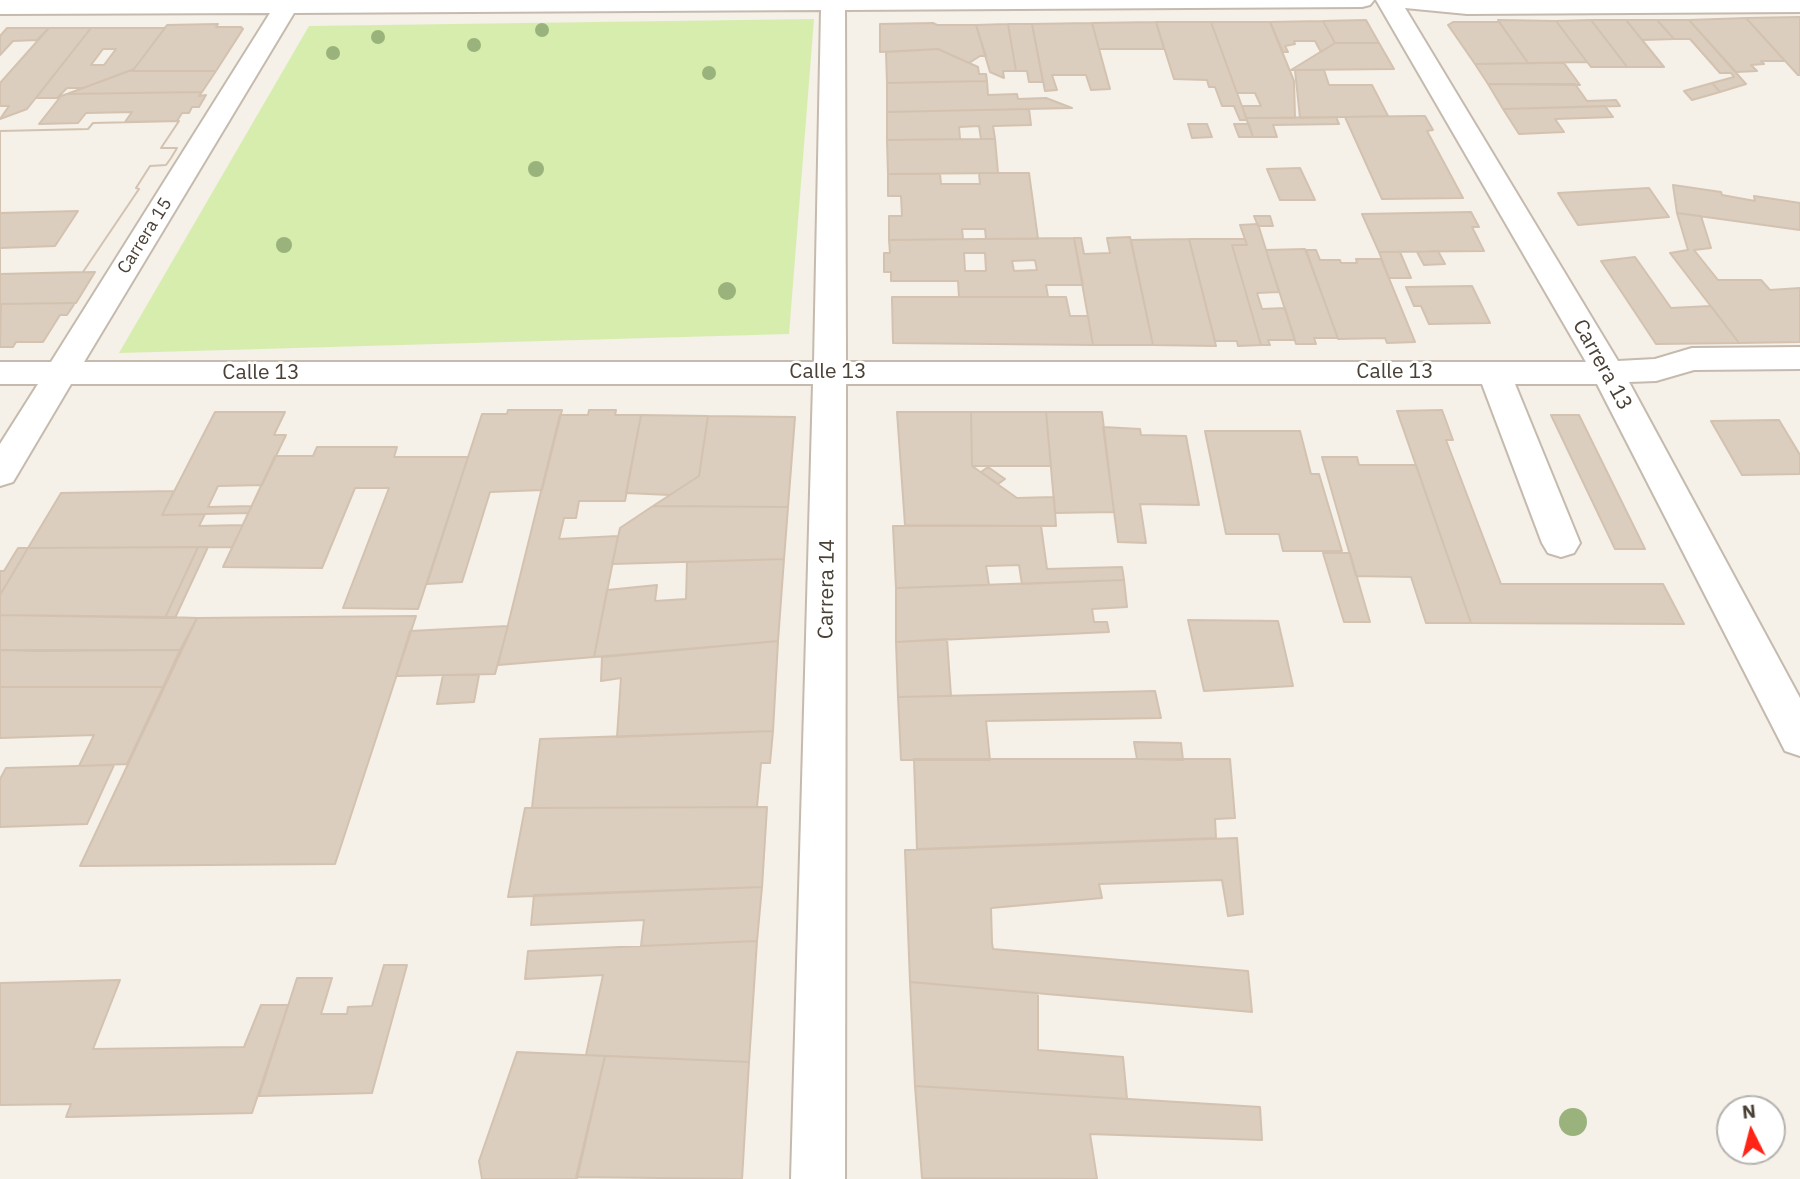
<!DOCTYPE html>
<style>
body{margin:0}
#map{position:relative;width:1800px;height:1179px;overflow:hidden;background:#f5f0e8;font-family:"IBM Plex Sans",sans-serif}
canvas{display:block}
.north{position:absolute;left:1716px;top:1095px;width:70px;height:70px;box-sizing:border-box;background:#fff;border:2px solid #b6b3af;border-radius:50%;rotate:354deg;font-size:19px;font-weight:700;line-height:28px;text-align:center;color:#494036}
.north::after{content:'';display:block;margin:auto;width:24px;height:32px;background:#ff2415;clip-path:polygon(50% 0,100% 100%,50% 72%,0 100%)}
</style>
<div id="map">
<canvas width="1800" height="1179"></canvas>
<div class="north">N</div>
</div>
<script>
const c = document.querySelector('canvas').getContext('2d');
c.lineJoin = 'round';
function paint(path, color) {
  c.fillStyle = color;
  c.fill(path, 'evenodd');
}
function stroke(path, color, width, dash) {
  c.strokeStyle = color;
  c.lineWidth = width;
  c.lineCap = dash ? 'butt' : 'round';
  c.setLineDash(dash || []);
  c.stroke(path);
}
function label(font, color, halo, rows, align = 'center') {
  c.font = font + ' "IBM Plex Sans",sans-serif';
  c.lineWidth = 5;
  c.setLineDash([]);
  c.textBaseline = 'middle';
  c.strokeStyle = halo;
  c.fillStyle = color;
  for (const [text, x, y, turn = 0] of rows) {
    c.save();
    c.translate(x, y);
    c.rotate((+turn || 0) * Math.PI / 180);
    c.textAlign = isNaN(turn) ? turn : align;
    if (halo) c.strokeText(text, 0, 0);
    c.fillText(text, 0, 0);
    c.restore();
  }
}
const green = new Path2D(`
 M 814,19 L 789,334 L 119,353 L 309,26 Z`);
const building = new Path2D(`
 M 1800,17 L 1800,75 L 1798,75 L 1746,18 Z
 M 1746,18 L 1785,61 L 1761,61 L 1764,64 L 1751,65 L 1757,71 L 1736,72 L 1689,20 Z
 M 1366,20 L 1379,43 L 1335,43 L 1323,21 Z
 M 1498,20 L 1556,21 L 1587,62 L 1528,63 Z
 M 1591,20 L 1626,20 L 1664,67 L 1627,67 Z
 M 1591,20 L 1622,60 L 1627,67 L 1591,67 L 1556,21 Z
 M 1626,20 L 1657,20 L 1674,39 L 1642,40 Z
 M 1657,20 L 1689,20 L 1746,84 L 1720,92 L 1712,83 L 1734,77 L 1731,73 L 1720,73 L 1690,39 L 1674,39 Z
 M 1323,21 L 1335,43 L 1321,52 L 1315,41 L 1294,41 L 1295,44 L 1285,46 L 1288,52 L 1283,52 L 1270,22 Z
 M 1156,22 L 1164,49 L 1099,49 L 1092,23 Z
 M 1156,22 L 1211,22 L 1247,120 L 1240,120 L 1234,106 L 1222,106 L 1215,87 L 1209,87 L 1207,80 L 1174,79 Z
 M 1211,22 L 1270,22 L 1294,81 L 1295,118 L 1246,118 L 1242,106 L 1261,106 L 1255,93 L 1237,93 Z
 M 1453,22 L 1499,22 L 1528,63 L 1475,64 L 1448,25 Z
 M 933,23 L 937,25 L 976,25 L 986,56 L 980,56 L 969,63 L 938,49 L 880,52 L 880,24 Z
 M 1092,23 L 1110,89 L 1091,90 L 1086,75 L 1052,75 L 1057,90 L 1045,91 L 1032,24 Z
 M 218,24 L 216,27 L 241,27 L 243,29 L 216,71 L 129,71 L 134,69 L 167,25 Z
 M 1008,24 L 1016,71 L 1003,71 L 1004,78 L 990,72 L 976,25 Z
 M 1008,24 L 1032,24 L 1043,82 L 1029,82 L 1027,71 L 1016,71 Z
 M 7,28 L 49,28 L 37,40 L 13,41 L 0,55 L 0,36 Z
 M 49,28 L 91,28 L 27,109 L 0,119 L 9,106 L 0,106 L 0,83 Z
 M 91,28 L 165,28 L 134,69 L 83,88 L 67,88 L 57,98 L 36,98 ZM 103,49 L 116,49 L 104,65 L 91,65 Z
 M 1335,43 L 1379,43 L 1394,69 L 1291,70 Z
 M 938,49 L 978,67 L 979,74 L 986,74 L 987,81 L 887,83 L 886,52 Z
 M 1547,63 L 1564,63 L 1580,85 L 1488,84 L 1475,64 Z
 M 1295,70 L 1324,70 L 1329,85 L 1372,85 L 1388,116 L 1300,118 Z
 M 129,71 L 216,71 L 202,92 L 67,94 Z
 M 987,81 L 988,95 L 1017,94 L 1018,99 L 1046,98 L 1072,108 L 887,112 L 887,83 Z
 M 1712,83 L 1720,92 L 1692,100 L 1684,91 Z
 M 1488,84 L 1575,84 L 1587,101 L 1616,100 L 1620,106 L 1503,109 Z
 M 202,92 L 199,96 L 206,95 L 199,107 L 192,107 L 189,113 L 182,113 L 177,121 L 125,122 L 132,112 L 86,113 L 78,123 L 39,124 L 61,96 L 67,94 Z
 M 1605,106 L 1613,117 L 1555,119 L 1564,132 L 1519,134 L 1503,109 Z
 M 1029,109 L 1031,125 L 993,126 L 995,139 L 981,139 L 979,126 L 959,127 L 960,139 L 887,140 L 887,112 Z
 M 1419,116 L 1425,116 L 1433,130 L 1427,131 L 1463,198 L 1382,199 L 1345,117 Z
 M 1336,117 L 1339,124 L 1273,125 L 1277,137 L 1253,137 L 1246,118 Z
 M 179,121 L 161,148 L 177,148 L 171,158 L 166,165 L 150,166 L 136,188 L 139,189 L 83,272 L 0,274 L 0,248 L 55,246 L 78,211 L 0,213 L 0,131 L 88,129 L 93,123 Z
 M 179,121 L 161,148 L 177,148 L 171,158 L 166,165 L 150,166 L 136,188 L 139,189 L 83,272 L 0,274 L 0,131 L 88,129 L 93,123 Z
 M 1188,124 L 1207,124 L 1212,137 L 1192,138 Z
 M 1234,124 L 1249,124 L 1253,137 L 1239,137 Z
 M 981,139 L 995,139 L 998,173 L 888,174 L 887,140 Z
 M 1300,168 L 1315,200 L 1280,200 L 1267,169 Z
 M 979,173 L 1029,173 L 1038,239 L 986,239 L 985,229 L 962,229 L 963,239 L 889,240 L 889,216 L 902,216 L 901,196 L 888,196 L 888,174 L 940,174 L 941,184 L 980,184 Z
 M 1673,185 L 1721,192 L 1722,195 L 1755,201 L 1754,196 L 1800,203 L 1800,230 L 1677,213 Z
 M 1649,188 L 1669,217 L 1578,225 L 1558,193 Z
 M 1471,212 L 1479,227 L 1472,227 L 1484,251 L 1379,252 L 1362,214 Z
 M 1677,213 L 1701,216 L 1711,248 L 1694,250 L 1718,280 L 1761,280 L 1770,290 L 1800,288 L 1800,342 L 1739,343 L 1670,253 L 1688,250 Z
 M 1254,216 L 1270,216 L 1273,226 L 1258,226 Z
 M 1258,224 L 1279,292 L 1257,293 L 1262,309 L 1285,308 L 1295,340 L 1268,340 L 1270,345 L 1261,345 L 1232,245 L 1247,245 L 1240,225 Z
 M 1130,237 L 1153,345 L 1093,345 L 1074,238 L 1081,238 L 1084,254 L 1110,253 L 1107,238 Z
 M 1074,238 L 1083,285 L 1046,285 L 1048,297 L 959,297 L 958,281 L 891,281 L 891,272 L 884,272 L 884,253 L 890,253 L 889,240 ZM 964,253 L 985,253 L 986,271 L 965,271 ZM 1035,260 L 1037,270 L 1014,271 L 1012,261 Z
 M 1189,239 L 1245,239 L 1247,245 L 1232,245 L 1261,345 L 1238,346 L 1237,341 L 1215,341 Z
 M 1189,239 L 1216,346 L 1153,345 L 1131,240 Z
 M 1305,249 L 1338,338 L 1314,338 L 1316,344 L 1296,344 L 1266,250 Z
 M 1306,250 L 1316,250 L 1320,260 L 1340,260 L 1341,263 L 1357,263 L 1356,259 L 1381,259 L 1415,342 L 1387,343 L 1385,338 L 1338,339 Z
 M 1438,251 L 1445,264 L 1424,265 L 1417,252 Z
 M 1379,252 L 1400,252 L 1411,278 L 1389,278 Z
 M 1635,257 L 1671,308 L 1711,306 L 1739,343 L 1656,344 L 1601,261 Z
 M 95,272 L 76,303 L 0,304 L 0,274 Z
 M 1472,286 L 1490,323 L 1429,324 L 1421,306 L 1414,306 L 1406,287 Z
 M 892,297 L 1066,297 L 1070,316 L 1088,316 L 1093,345 L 893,343 Z
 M 75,303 L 67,315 L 60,315 L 43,342 L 16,342 L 13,347 L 0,347 L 1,304 Z
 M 508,410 L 562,410 L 542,490 L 490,492 L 462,582 L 427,584 L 482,414 L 507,414 Z
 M 589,410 L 616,410 L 615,415 L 641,415 L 625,501 L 579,501 L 576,518 L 564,518 L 559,539 L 618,536 L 594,657 L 498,665 L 560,415 L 588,415 Z
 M 1442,410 L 1453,440 L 1446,440 L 1501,584 L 1663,584 L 1684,624 L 1471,623 L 1397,411 Z
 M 215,412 L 285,412 L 274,435 L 286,435 L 262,485 L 218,486 L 208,507 L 252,506 L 248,513 L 162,515 Z
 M 897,412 L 971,412 L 972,466 L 1017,498 L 1054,497 L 1056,526 L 905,525 Z
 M 971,412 L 1046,412 L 1051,466 L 972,466 Z
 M 1046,412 L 1102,412 L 1114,512 L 1055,513 Z
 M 641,415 L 708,416 L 699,476 L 670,495 L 626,493 Z
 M 1551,415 L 1579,415 L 1645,549 L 1615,549 Z
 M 708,416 L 795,417 L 788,507 L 653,506 L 699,476 Z
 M 1779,420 L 1800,455 L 1800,474 L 1742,475 L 1711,421 Z
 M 1103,427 L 1140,429 L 1141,435 L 1186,436 L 1199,505 L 1140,504 L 1146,543 L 1118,542 Z
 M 1205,431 L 1300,431 L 1311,474 L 1319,474 L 1342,551 L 1283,551 L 1279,534 L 1226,534 Z
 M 317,447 L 397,447 L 394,457 L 468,457 L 418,609 L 343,608 L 389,488 L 355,488 L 322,568 L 223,567 L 275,456 L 313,456 Z
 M 1322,457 L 1357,457 L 1359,465 L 1416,465 L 1471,623 L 1426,623 L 1411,577 L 1356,576 Z
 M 988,467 L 1005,479 L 998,484 L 981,472 Z
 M 174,491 L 162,515 L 205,514 L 199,526 L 243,525 L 232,547 L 28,548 L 61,493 Z
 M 653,506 L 788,507 L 784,559 L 612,564 L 620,528 Z
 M 893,526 L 1041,526 L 1047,569 L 1122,567 L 1124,580 L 1022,584 L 1019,565 L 986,566 L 989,585 L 896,588 Z
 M 198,547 L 165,618 L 0,615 L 0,595 L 28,548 Z
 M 198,547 L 208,547 L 175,618 L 165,618 Z
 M 18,548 L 28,548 L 0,595 L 0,571 L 4,571 Z
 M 1323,553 L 1350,553 L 1370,622 L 1344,622 Z
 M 784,559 L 778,641 L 594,657 L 607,590 L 657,585 L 655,601 L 686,599 L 687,562 Z
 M 1124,580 L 1127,607 L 1092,609 L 1094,622 L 1107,622 L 1109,632 L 896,642 L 896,588 Z
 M 0,615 L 169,617 L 197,618 L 180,650 L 0,650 Z
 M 416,616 L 335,864 L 80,866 L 197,618 Z
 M 1188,620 L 1278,621 L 1293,686 L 1204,691 Z
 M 508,626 L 495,674 L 396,676 L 410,631 Z
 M 947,639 L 951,696 L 898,697 L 896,642 Z
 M 778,641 L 773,731 L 617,737 L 621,678 L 601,681 L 602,657 Z
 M 0,650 L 37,651 L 180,650 L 163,687 L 0,687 Z
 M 443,675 L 479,675 L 474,702 L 437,704 Z
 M 0,687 L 163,687 L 127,764 L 79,766 L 94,735 L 0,738 Z
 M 1155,691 L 1161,718 L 986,721 L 990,760 L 901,760 L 898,697 Z
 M 773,731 L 770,763 L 761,763 L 757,807 L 532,808 L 540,739 Z
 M 1134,742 L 1181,743 L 1183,760 L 1137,759 Z
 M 914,759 L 1230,759 L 1235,818 L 1215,819 L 1216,838 L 917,849 Z
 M 114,765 L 87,824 L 0,827 L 0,779 L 6,768 Z
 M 767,807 L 762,887 L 508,897 L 525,808 Z
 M 1237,838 L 1243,914 L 1228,916 L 1222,880 L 1099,884 L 1102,898 L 991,908 L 992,943 L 993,949 L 1248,971 L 1252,1012 L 910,982 L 905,850 Z
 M 762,887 L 757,941 L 641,946 L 644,920 L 531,925 L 534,895 Z
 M 757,941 L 749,1062 L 586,1055 L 603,975 L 525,979 L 528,951 Z
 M 384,965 L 407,965 L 372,1093 L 259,1096 L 297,978 L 332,978 L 321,1014 L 347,1014 L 348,1007 L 372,1006 Z
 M 120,980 L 93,1049 L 244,1047 L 261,1005 L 288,1005 L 252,1113 L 66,1117 L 71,1104 L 0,1105 L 0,983 Z
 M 910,982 L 1038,993 L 1038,1050 L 1123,1057 L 1127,1099 L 915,1086 Z
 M 517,1052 L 605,1056 L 577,1179 L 482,1179 L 479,1161 Z
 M 605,1056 L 749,1062 L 742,1179 L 576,1177 Z
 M 915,1086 L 1260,1107 L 1262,1140 L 1090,1134 L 1097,1179 L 922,1178 Z`);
const minor = new Path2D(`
 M 0,0 L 1374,0 L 1370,5 L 1362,7 L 845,10 L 846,362 L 1586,362 L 1376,0 L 1800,0 L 1800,12 L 1467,14 L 1405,8 L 1618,361 L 1655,359 L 1692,348 L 1800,347 L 1800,369 L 1694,370 L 1656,381 L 1629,382 L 1800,698 L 1800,756 L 1785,751 L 1597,384 L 1515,384 L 1580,543 L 1574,553 L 1561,557 L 1548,553 L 1542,543 L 1482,384 L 846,384 L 845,1179 L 791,1179 L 813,384 L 71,384 L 13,482 L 0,486 L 0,444 L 38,384 L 0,384 L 0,362 L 51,362 L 270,13 L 0,14 ZM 821,10 L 814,362 L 84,362 L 294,13 Z`);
const trees = [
 [542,30,7],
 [378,37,7],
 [474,45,7],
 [333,53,7],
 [709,73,7],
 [536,169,8],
 [284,245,8],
 [727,291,9],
 [1573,1122,14]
];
const farStreetnames = [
 ["Carrera 15",145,236,-58]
];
const streetNames = [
 ["Carrera 13",1602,365,61],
 ["Calle 13",828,372],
 ["Calle 13",1395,372],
 ["Calle 13",261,373],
 ["Carrera 14",827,589,-89]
];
paint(green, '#d6edae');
paint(building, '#dbcebf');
stroke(building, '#d3c2af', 2);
stroke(minor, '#c5baad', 4);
paint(minor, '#fff');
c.fillStyle = '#9ab37c';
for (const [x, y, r] of trees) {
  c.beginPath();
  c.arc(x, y, r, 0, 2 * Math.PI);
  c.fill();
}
label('18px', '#494036', '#fff', farStreetnames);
label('21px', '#494036', '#fff', streetNames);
</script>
